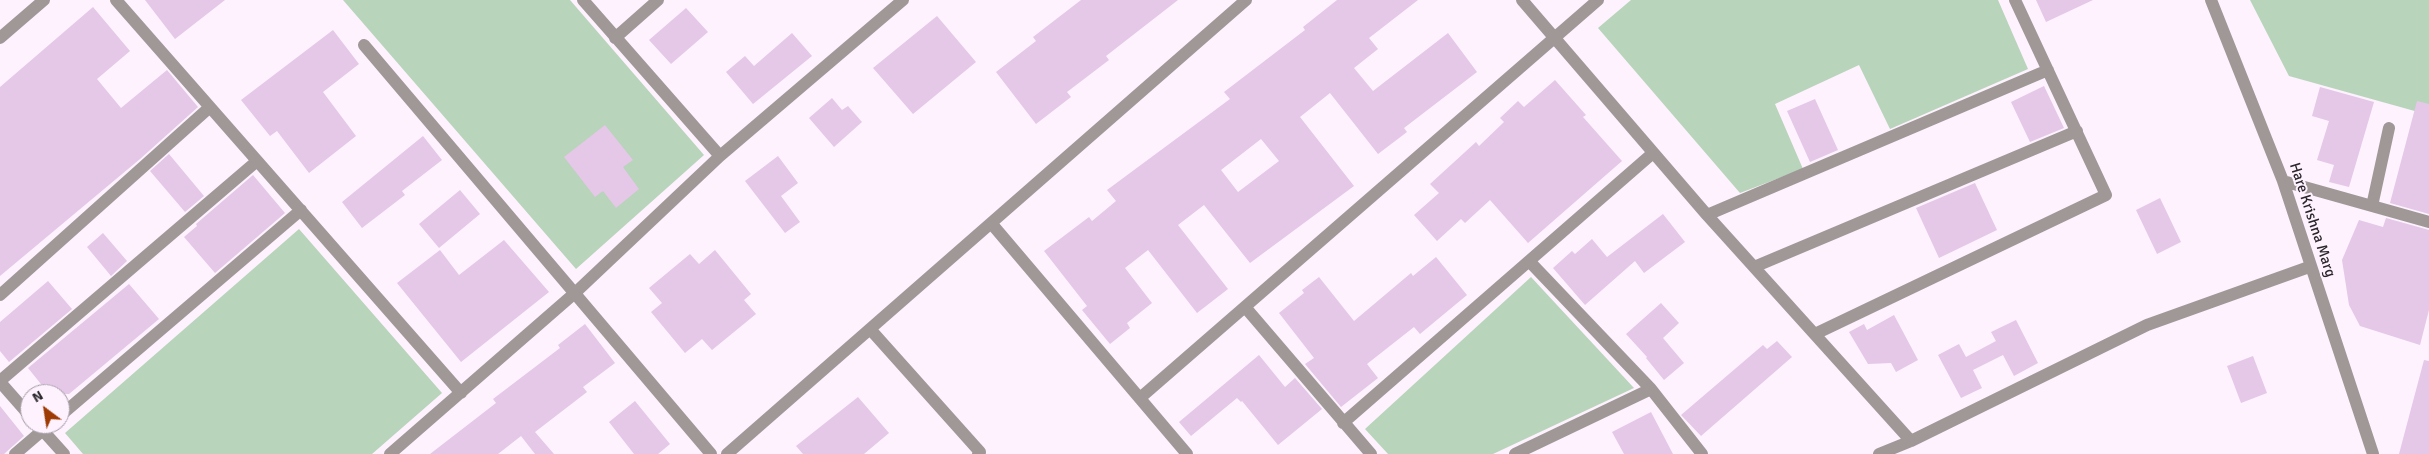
<!DOCTYPE html>
<style>
body{margin:0}
#map{position:relative;width:2429px;height:454px;overflow:hidden;background:#fdf2fe;font-family:Signika,sans-serif}
canvas{display:block}
.north{position:absolute;left:20px;top:384px;width:50px;height:50px;box-sizing:border-box;background:#fdf2fe;border:1px solid #a9a0aa;border-radius:50%;rotate:329deg;font-size:14px;font-weight:700;line-height:20px;text-align:center;color:#2a262b}
.north::after{content:'';display:block;margin:auto;width:18px;height:22px;background:#9e3a03;clip-path:polygon(50% 0,100% 100%,50% 72%,0 100%)}
</style>
<div id="map">
<canvas width="2429" height="454"></canvas>
<div class="north">N</div>
</div>
<script>
const c = document.querySelector('canvas').getContext('2d');
c.lineJoin = 'round';
function paint(path, color) {
  c.fillStyle = color;
  c.fill(path, 'evenodd');
}
function stroke(path, color, width, dash) {
  c.strokeStyle = color;
  c.lineWidth = width;
  c.lineCap = dash ? 'butt' : 'round';
  c.setLineDash(dash || []);
  c.stroke(path);
}
function label(font, color, halo, rows, align = 'center') {
  c.font = font + ' Signika,sans-serif';
  c.lineWidth = 4;
  c.setLineDash([]);
  c.textBaseline = 'middle';
  c.strokeStyle = halo;
  c.fillStyle = color;
  for (const [text, x, y, turn = 0] of rows) {
    c.save();
    c.translate(x, y);
    c.rotate((+turn || 0) * Math.PI / 180);
    c.textAlign = isNaN(turn) ? turn : align;
    if (halo) c.strokeText(text, 0, 0);
    c.fillText(text, 0, 0);
    c.restore();
  }
}
const green = new Path2D(`
 M 343,0 L 570,0 L 704,155 L 576,269 Z
 M 1631,0 L 1998,0 L 2028,69 L 1890,129 L 1859,65 L 1775,104 L 1803,169 L 1740,193 L 1598,28 Z
 M 2250,0 L 2429,0 L 2429,115 L 2289,76 Z
 M 299,229 L 442,393 L 372,454 L 83,454 L 65,433 Z
 M 1531,277 L 1634,388 L 1493,454 L 1388,454 L 1365,429 Z`);
const building = new Path2D(`
 M 145,0 L 225,0 L 175,39 Z
 M 1081,0 L 1178,0 L 1106,56 L 1109,60 L 1067,92 L 1071,97 L 1036,124 L 996,72 L 1036,41 L 1033,37 Z
 M 1337,0 L 1418,0 L 1369,38 L 1378,49 L 1354,68 L 1373,91 L 1448,33 L 1477,72 L 1404,128 L 1407,132 L 1378,154 L 1330,93 L 1300,117 L 1354,186 L 1250,263 L 1204,205 L 1178,225 L 1228,289 L 1197,313 L 1148,250 L 1125,268 L 1152,303 L 1127,323 L 1130,328 L 1110,344 L 1082,310 L 1087,306 L 1044,251 L 1089,217 L 1092,221 L 1116,201 L 1107,190 L 1230,99 L 1224,92 L 1305,30 L 1303,27 ZM 1261,139 L 1279,161 L 1238,192 L 1221,170 Z
 M 2036,0 L 2093,0 L 2046,22 Z
 M 93,7 L 130,51 L 97,79 L 121,108 L 167,70 L 198,107 L 140,159 L 0,276 L 0,87 Z
 M 686,8 L 708,32 L 671,64 L 649,40 Z
 M 937,16 L 976,62 L 913,114 L 873,68 Z
 M 333,30 L 359,64 L 323,92 L 356,136 L 309,173 L 277,131 L 270,136 L 241,100 Z
 M 792,33 L 812,56 L 753,104 L 726,72 L 745,56 L 754,66 Z
 M 1555,80 L 1586,115 L 1583,117 L 1622,161 L 1528,243 L 1490,200 L 1465,223 L 1461,219 L 1437,241 L 1414,215 L 1439,193 L 1430,184 L 1476,142 L 1479,146 L 1504,122 L 1500,118 L 1518,101 L 1524,107 Z
 M 2044,86 L 2064,128 L 2030,142 L 2011,102 Z
 M 2320,87 L 2374,102 L 2349,187 L 2329,182 L 2334,165 L 2317,160 L 2329,121 L 2312,116 Z
 M 832,98 L 842,110 L 848,106 L 862,122 L 834,147 L 809,118 Z
 M 1815,99 L 1838,150 L 1810,162 L 1787,111 Z
 M 2417,101 L 2429,104 L 2429,214 L 2390,203 Z
 M 605,125 L 633,160 L 623,167 L 639,189 L 616,208 L 603,191 L 595,197 L 564,157 Z
 M 423,136 L 442,160 L 402,191 L 405,195 L 362,228 L 342,202 Z
 M 169,154 L 204,196 L 185,212 L 150,171 Z
 M 778,156 L 798,183 L 781,196 L 800,222 L 785,233 L 745,181 Z
 M 253,175 L 285,213 L 215,273 L 184,237 L 197,226 L 196,224 Z
 M 1975,183 L 1997,230 L 1939,258 L 1916,208 Z
 M 460,190 L 480,214 L 439,248 L 419,224 Z
 M 2160,198 L 2181,242 L 2157,254 L 2136,210 Z
 M 1663,214 L 1685,242 L 1644,273 L 1635,261 L 1585,305 L 1553,268 L 1572,251 L 1575,254 L 1592,239 L 1607,257 Z
 M 2386,218 L 2429,230 L 2429,310 L 2420,345 L 2360,326 L 2349,305 L 2342,260 L 2359,220 L 2383,227 Z
 M 103,233 L 127,261 L 111,276 L 87,247 Z
 M 504,240 L 549,292 L 461,362 L 397,283 L 440,250 L 459,275 Z
 M 715,250 L 751,294 L 744,300 L 756,314 L 712,350 L 702,339 L 685,353 L 651,312 L 662,303 L 649,288 L 690,254 L 699,264 Z
 M 1436,257 L 1467,295 L 1420,334 L 1414,327 L 1367,364 L 1378,378 L 1341,407 L 1305,364 L 1314,358 L 1279,313 L 1304,293 L 1302,290 L 1319,277 L 1354,321 L 1411,273 L 1413,276 Z
 M 48,281 L 72,309 L 9,362 L 0,351 L 0,322 Z
 M 129,284 L 159,319 L 69,394 L 49,394 L 28,368 Z
 M 1661,303 L 1679,323 L 1663,338 L 1684,363 L 1664,380 L 1646,358 L 1647,357 L 1626,334 Z
 M 1894,315 L 1918,360 L 1896,372 L 1891,363 L 1868,364 L 1849,332 L 1864,324 L 1867,330 Z
 M 2016,320 L 2038,363 L 2014,376 L 2003,355 L 1973,370 L 1982,388 L 1961,398 L 1938,355 L 1959,344 L 1966,357 L 1996,341 L 1991,332 Z
 M 585,324 L 615,363 L 583,387 L 587,392 L 535,432 L 554,454 L 535,454 L 521,436 L 498,454 L 430,454 L 496,403 L 493,399 L 560,348 L 558,345 Z
 M 1777,341 L 1792,357 L 1701,436 L 1681,415 L 1763,345 L 1767,349 Z
 M 1259,355 L 1285,387 L 1295,378 L 1322,409 L 1278,445 L 1242,401 L 1241,402 L 1237,398 L 1191,436 L 1179,422 Z
 M 2253,356 L 2267,393 L 2241,403 L 2227,366 Z
 M 2424,360 L 2429,361 L 2429,454 L 2399,454 Z
 M 858,397 L 889,433 L 864,454 L 803,454 L 796,446 Z
 M 635,401 L 670,444 L 658,454 L 634,454 L 609,422 Z
 M 0,406 L 24,436 L 4,454 L 0,454 Z
 M 1651,412 L 1673,454 L 1624,454 L 1612,432 Z`);
const minor = new Path2D(`
 M 116,0 L 461,393
 M 583,0 L 720,156
 M 1522,0 L 1707,215 L 1911,441
 M 2211,0 L 2283,181 L 2373,454
 M 0,38 L 44,0
 M 615,38 L 658,0
 M 364,45 L 711,454
 M 2283,181 L 2429,222
 M 2372,206 L 2389,128
 M 1707,215 L 2048,70
 M 991,223 L 1187,454
 M 1529,261 L 1651,389
 M 1754,267 L 2077,131
 M 0,295 L 210,107
 M 1245,307 L 1371,454
 M 870,329 L 980,452 L 978,454
 M 1815,334 L 2106,195 L 2015,0
 M 0,381 L 257,161
 M 0,382 L 30,416
 M 1140,398 L 1598,0
 M 60,416 L 301,210
 M 1343,423 L 1653,153
 M 37,424 L 64,454
 M 15,454 L 50,424
 M 390,454 L 576,292 L 720,156 L 903,0
 M 727,454 L 1246,0
 M 1515,454 L 1651,389 L 1702,454
 M 1879,454 L 1911,441 L 2147,325 L 2309,267`);
const streetNames = [
 ["Hare Krishna Marg",2312,220,72]
];
paint(green, '#b8d4ba');
paint(building, '#e5c7e7');
stroke(minor, '#9f9896', 12);
label('15px', '#2a262b', '#fdf2fe', streetNames);
</script>
